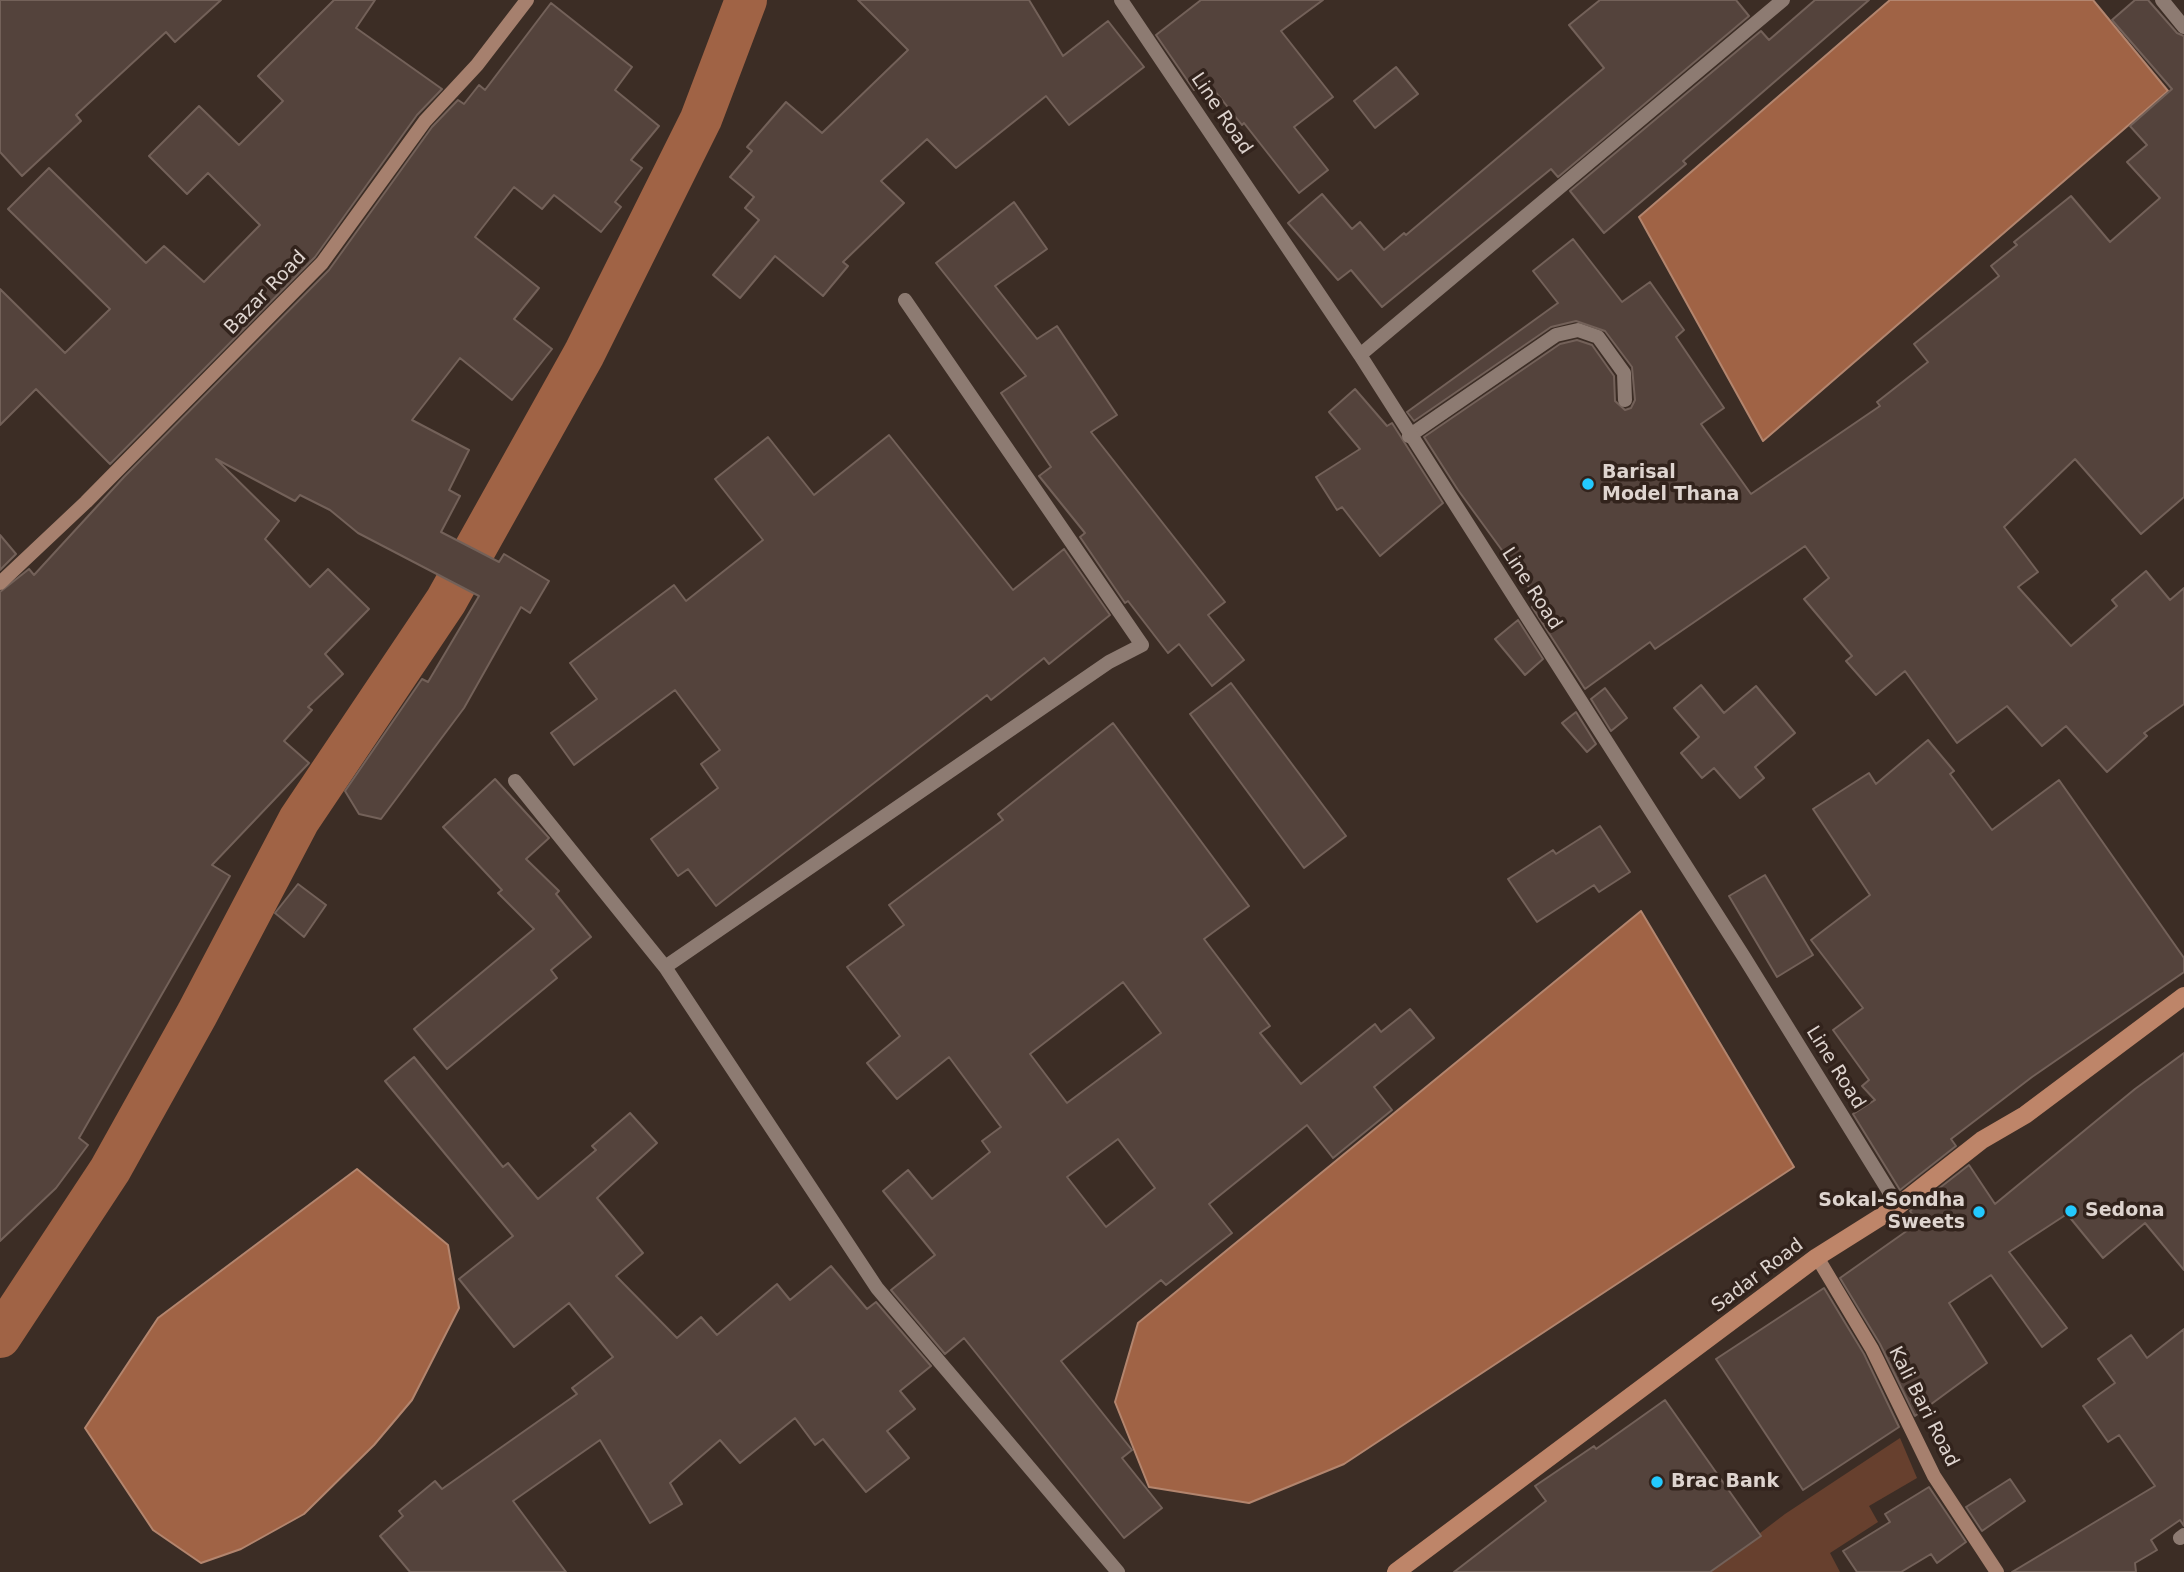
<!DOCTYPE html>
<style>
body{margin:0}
canvas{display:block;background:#3c2d25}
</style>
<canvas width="2184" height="1572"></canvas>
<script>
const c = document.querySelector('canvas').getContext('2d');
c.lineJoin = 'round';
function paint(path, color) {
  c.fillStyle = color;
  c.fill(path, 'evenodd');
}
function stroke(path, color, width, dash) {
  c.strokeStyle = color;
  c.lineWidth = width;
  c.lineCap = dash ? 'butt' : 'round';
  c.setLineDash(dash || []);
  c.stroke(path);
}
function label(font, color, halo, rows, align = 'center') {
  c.font = font + ' "DejaVu Sans",sans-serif';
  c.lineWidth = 7;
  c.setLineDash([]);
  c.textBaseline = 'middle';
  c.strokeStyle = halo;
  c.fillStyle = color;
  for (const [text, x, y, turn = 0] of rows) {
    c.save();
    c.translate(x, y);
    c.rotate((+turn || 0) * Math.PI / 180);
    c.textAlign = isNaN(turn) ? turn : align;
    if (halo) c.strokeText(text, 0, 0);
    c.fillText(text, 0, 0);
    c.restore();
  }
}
const green = new Path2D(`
 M 1900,1438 L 1917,1478 L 1869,1506 L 1878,1522 L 1830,1553 L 1840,1572 L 1709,1572 L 1785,1514 Z`);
const water = new Path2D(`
 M 1890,0 L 2093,0 L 2168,91 L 1763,441 L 1639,217 Z
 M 1641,911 L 1794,1167 L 1344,1464 L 1249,1503 L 1149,1487 L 1115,1402 L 1138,1323 Z
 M 357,1169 L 448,1245 L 459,1308 L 412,1400 L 374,1445 L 304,1514 L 241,1549 L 201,1563 L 153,1530 L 85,1428 L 158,1318 Z`);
const canal = new Path2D(`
 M 0,1337 L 110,1170 L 197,1014 L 299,820 L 446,601 L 584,354 L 701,119 L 746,0`);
const building = new Path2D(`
 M 0,0 L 221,0 L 175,42 L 166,32 L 76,115 L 81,121 L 22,176 L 0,152 Z
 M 334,0 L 375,0 L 356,28 L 442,89 L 417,115 L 315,257 L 110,464 L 36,389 L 0,425 L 0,289 L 65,353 L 110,309 L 8,209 L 49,168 L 146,263 L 164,246 L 204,282 L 260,225 L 208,173 L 187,194 L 149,156 L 199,106 L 239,145 L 283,101 L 258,76 Z
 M 858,0 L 1029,0 L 1063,56 L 1108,21 L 1144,67 L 1069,125 L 1046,96 L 956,168 L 927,139 L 881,181 L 904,203 L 843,262 L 848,266 L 823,296 L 775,256 L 740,298 L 713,275 L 759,220 L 745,208 L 754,197 L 730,177 L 752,151 L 747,147 L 786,102 L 822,133 L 908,50 Z
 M 1201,0 L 1323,0 L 1281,31 L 1333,97 L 1294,127 L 1328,170 L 1299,193 L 1244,123 L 1242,125 L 1207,81 L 1194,90 L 1156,35 Z
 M 1600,0 L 1736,0 L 1749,16 L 1558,177 L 1551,169 L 1382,307 L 1351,270 L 1338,280 L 1288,223 L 1322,194 L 1352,229 L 1360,222 L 1384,250 L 1404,233 L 1406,235 L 1604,68 L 1569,25 Z
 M 1815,0 L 1869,0 L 1683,161 L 1686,164 L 1604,233 L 1570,191 L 1761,31 L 1769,40 Z
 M 2135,0 L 2148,0 L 2177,33 L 2184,36 L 2184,497 L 2141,534 L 2075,459 L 2004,527 L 2038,572 L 2018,587 L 2071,646 L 2117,606 L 2112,600 L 2146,571 L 2170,600 L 2184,588 L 2184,704 L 2144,733 L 2147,736 L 2107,772 L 2066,726 L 2042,746 L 2007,706 L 1957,743 L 1905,671 L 1876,695 L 1846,661 L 1852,656 L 1804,599 L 1829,578 L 1805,546 L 1655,649 L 1650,642 L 1585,689 L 1532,607 L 1539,601 L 1458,490 L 1424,437 L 1560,344 L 1577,340 L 1592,345 L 1614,376 L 1615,401 L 1625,410 L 1631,408 L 1635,400 L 1632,367 L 1605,331 L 1576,321 L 1551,327 L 1414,421 L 1407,412 L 1558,303 L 1533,271 L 1573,239 L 1622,302 L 1650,282 L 1684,330 L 1676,337 L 1724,408 L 1701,424 L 1751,494 L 1880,406 L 1877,402 L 1928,362 L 1914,344 L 1999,276 L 1991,266 L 2017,245 L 2014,242 L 2071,196 L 2110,242 L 2160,198 L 2127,162 L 2147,145 L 2130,126 L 2172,89 L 2112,20 Z
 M 551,3 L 632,67 L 615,90 L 659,126 L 631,160 L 642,168 L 615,202 L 621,207 L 601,232 L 554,195 L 542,209 L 514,187 L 475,237 L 539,288 L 514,319 L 552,349 L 512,400 L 460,358 L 412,420 L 469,450 L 449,490 L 460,496 L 441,532 L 499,562 L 504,554 L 549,581 L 530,613 L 521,607 L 464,708 L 381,819 L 359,814 L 345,791 L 422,679 L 428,682 L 479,596 L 358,533 L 330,510 L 300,495 L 295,501 L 216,459 L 279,521 L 265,539 L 310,587 L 328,569 L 369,609 L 325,654 L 343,674 L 308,707 L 312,710 L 284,741 L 309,763 L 212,865 L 230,876 L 79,1138 L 88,1145 L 56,1188 L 0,1241 L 0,592 L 29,569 L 34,575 L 124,477 L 329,270 L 432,127 L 458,100 L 464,104 L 479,85 L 485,90 Z
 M 1396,67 L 1418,94 L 1375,128 L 1354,101 Z
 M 1014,202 L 1047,249 L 995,286 L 1037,339 L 1057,326 L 1117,415 L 1091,432 L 1225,602 L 1208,615 L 1244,660 L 1212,686 L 1179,644 L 1168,653 L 1128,601 L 1125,603 L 1080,537 L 1085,533 L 1039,476 L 1051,467 L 1001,393 L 1026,376 L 936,263 Z
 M 1355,389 L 1387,426 L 1392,423 L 1443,503 L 1380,556 L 1342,507 L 1337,510 L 1316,477 L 1360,449 L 1329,412 Z
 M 889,435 L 1013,590 L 1064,549 L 1110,615 L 1049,664 L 1044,658 L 991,700 L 987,695 L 716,906 L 688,869 L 678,876 L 651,839 L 718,788 L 701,764 L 720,750 L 675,690 L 574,765 L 551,733 L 597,699 L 570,663 L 674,585 L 686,601 L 763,540 L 715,479 L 768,437 L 814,495 Z
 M 0,535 L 16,554 L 0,570 Z
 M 1518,620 L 1543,659 L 1525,675 L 1495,639 Z
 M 1231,683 L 1346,836 L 1304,868 L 1190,714 Z
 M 1701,685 L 1724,713 L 1756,686 L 1795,733 L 1755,767 L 1764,778 L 1740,798 L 1714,768 L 1702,778 L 1681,753 L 1699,737 L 1674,708 Z
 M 1605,688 L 1627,718 L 1611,731 L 1591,699 Z
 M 1576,712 L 1596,744 L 1587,752 L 1562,723 Z
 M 1113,723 L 1249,906 L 1204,939 L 1270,1026 L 1260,1033 L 1301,1084 L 1375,1024 L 1381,1032 L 1410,1009 L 1434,1038 L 1374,1087 L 1392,1110 L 1333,1158 L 1307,1125 L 1209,1204 L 1232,1233 L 1166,1285 L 1161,1280 L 1061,1361 L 1132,1450 L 1122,1458 L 1162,1508 L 1124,1538 L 964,1338 L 945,1354 L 891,1290 L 935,1255 L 883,1191 L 908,1170 L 932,1199 L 990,1152 L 982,1141 L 1001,1127 L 949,1057 L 897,1099 L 867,1063 L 900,1036 L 847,967 L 904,925 L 889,905 L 1003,820 L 998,814 ZM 1123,982 L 1161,1033 L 1067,1103 L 1030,1054 ZM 1118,1139 L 1155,1188 L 1106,1227 L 1067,1177 Z
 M 1928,740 L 1954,771 L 1950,774 L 1992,830 L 2059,780 L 2184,958 L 2184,972 L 2032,1077 L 1951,1139 L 1956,1146 L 1900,1190 L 1853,1114 L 1875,1100 L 1862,1086 L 1869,1080 L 1833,1030 L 1863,1008 L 1811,940 L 1870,895 L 1813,809 L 1869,773 L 1876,784 Z
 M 495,779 L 549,838 L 526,859 L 559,891 L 556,894 L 591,937 L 551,970 L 557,978 L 447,1069 L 414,1029 L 534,929 L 498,893 L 502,890 L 443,827 Z
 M 1600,826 L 1630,872 L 1599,892 L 1594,885 L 1537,922 L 1508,879 L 1553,850 L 1556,854 Z
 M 1765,875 L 1813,955 L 1777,977 L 1729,896 Z
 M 298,884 L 326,905 L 304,937 L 275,913 Z
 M 2184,1053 L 2184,1270 L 2145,1223 L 2103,1258 L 2067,1214 L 2009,1252 L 2067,1328 L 2042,1347 L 1991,1275 L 1949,1303 L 1987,1363 L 1915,1416 L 1880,1344 L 1840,1278 L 1918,1223 L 1910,1211 L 1969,1165 L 1995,1204 L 2135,1089 Z
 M 414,1057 L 503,1167 L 508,1163 L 538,1199 L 596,1150 L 592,1146 L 630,1113 L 657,1143 L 597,1198 L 643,1253 L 616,1276 L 677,1338 L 701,1317 L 717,1335 L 777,1284 L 790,1300 L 831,1266 L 867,1309 L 876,1302 L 931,1366 L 900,1391 L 915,1409 L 887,1431 L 909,1458 L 866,1492 L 823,1439 L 815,1445 L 795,1418 L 740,1463 L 720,1440 L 670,1483 L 682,1504 L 650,1523 L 600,1440 L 513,1501 L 566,1572 L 410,1572 L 380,1536 L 403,1516 L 399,1511 L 435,1481 L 442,1489 L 577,1394 L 572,1388 L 613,1357 L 569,1303 L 514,1347 L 459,1279 L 513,1236 L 385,1081 Z
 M 1824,1288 L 1864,1354 L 1899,1427 L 1803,1490 L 1716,1359 Z
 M 2184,1329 L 2184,1526 L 2180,1520 L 2151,1540 L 2157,1550 L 2135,1563 L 2136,1572 L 2012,1572 L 2155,1486 L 2119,1435 L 2108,1442 L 2083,1406 L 2115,1383 L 2098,1359 L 2131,1335 L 2147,1358 Z
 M 1665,1400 L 1761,1536 L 1710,1572 L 1454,1572 L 1546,1501 L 1535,1486 L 1594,1446 L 1596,1449 Z
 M 2010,1479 L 2025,1501 L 1982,1531 L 1966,1507 Z
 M 1929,1487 L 1966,1542 L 1937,1563 L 1931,1554 L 1901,1572 L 1857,1572 L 1843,1551 L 1890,1522 L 1885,1514 Z`);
const lane = new Path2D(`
 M 1409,436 L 1556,335 L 1578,330 L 1598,337 L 1624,373 L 1625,400
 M 515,781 L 665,967 L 1109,662 L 1142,645 L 905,300
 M 665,967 L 877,1288 L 1118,1572`);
const street = new Path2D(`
 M 1121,0 L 1360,355 L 1744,957 L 1898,1206
 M 2162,0 L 2184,27
 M 1360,355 L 1783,0
 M 2180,1538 L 2184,1535`);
const secondary = new Path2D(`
 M 0,583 L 86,502 L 322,263 L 425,121 L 477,65 L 527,0
 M 1817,1257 L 1872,1349 L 1934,1476 L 1997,1572`);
const primary = new Path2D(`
 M 1396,1572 L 1817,1257 L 1898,1206 L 1982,1140 L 2025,1115 L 2184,996`);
const markers = [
 [1588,484,7,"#23c9fe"],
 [2071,1211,7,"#23c9fe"],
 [1979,1212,7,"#23c9fe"],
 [1657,1482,7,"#23c9fe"]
];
const streetNames = [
 ["Line Road",1221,114,56],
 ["Bazar Road",266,293,-46],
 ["Line Road",1531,589,57],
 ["Line Road",1835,1068,58],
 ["Sadar Road",1758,1276,-37],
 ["Kali Bari Road",1923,1407,63]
];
const poiNames = [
 ["Barisal",1602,473],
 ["Model Thana",1602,495],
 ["Sokal-Sondha",1965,1201,"right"],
 ["Sweets",1965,1223,"right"],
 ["Sedona",2085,1211],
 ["Brac Bank",1671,1482]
];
paint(green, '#67402e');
paint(water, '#a06345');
stroke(water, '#b3856e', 2);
stroke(canal, '#a06345', 42);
paint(building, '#54433c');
stroke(building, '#736159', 2);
stroke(lane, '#8d7b72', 14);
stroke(street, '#8d7b72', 14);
stroke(secondary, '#a6806e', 14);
stroke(primary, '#be8569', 18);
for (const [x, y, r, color] of markers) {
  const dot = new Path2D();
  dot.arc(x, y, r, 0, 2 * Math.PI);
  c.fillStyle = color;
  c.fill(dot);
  stroke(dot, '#32231c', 2.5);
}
label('19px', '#ded4cf', '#32231c', streetNames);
label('bold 19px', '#ded4cf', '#32231c', poiNames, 'left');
</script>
